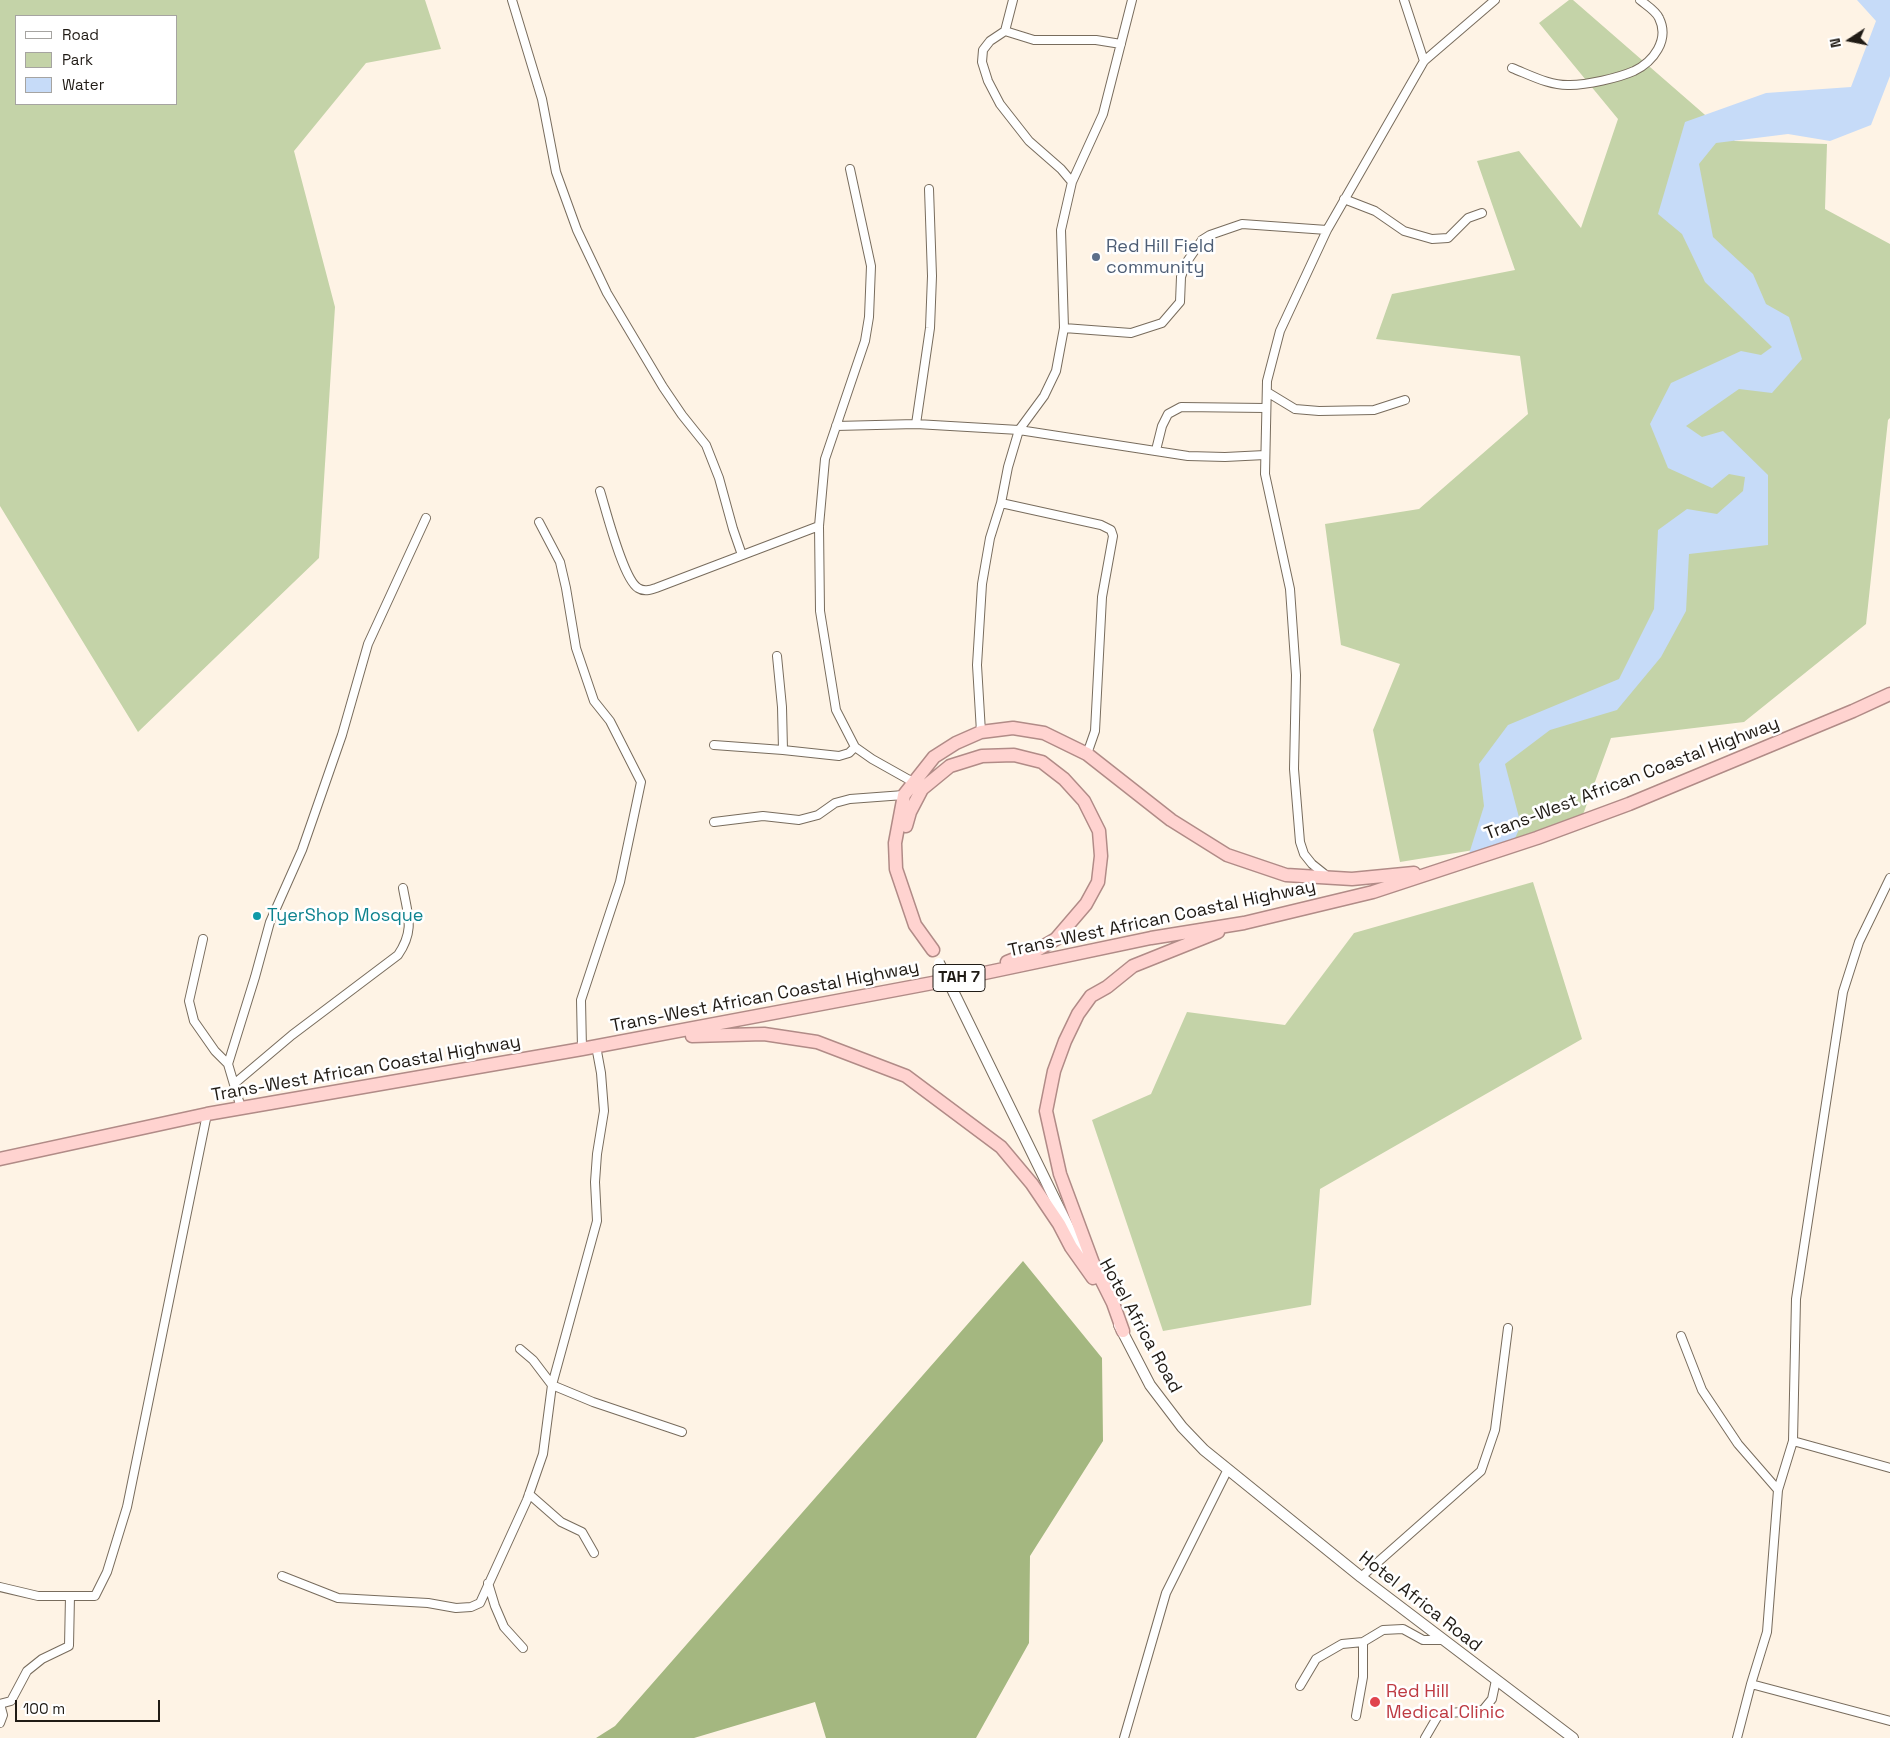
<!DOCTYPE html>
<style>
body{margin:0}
#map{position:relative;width:1890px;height:1738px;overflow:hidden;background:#fef3e5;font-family:"Space Grotesk",sans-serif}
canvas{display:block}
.legend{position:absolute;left:15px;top:15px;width:162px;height:90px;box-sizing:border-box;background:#fff;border:1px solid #a6a4a1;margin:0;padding:6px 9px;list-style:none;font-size:15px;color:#201b15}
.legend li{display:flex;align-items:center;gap:10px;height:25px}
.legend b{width:25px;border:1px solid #a6a4a1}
.north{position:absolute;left:1825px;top:15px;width:50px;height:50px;-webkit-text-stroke:4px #fff;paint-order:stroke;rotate:259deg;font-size:14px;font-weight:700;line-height:20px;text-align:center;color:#201b15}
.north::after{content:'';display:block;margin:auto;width:18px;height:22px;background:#201b15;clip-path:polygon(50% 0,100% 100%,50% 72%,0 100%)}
.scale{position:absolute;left:15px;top:1700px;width:145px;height:22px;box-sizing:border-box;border:2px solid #201b15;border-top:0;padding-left:6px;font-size:15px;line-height:18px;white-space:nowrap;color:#201b15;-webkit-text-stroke:4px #fff;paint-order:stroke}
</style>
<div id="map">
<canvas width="1890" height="1738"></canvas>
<ul class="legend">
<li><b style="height:6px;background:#fff"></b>Road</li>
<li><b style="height:14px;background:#c4d3a8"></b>Park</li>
<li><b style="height:14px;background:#c6dbf8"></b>Water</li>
</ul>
<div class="north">N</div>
<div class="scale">100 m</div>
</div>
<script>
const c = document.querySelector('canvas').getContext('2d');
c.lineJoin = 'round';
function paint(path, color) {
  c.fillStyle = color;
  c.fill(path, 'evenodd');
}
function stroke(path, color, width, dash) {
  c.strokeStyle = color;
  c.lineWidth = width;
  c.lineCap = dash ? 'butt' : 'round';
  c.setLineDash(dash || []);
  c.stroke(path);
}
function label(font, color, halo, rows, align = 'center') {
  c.font = font + ' "Space Grotesk",sans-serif';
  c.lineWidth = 5;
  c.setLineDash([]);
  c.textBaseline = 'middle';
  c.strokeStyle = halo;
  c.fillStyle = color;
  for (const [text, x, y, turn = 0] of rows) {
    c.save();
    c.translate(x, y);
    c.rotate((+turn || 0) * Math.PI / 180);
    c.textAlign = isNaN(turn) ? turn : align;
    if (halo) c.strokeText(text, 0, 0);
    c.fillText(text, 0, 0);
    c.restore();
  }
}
const green = new Path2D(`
 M 0,0 L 425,0 L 441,49 L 366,63 L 294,151 L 335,307 L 319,558 L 138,732 L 0,506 ZM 176,16 L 176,104 L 16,104 L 16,16 Z
 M 1569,0 L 1573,0 L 1735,141 L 1827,144 L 1825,209 L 1890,244 L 1890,418 L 1888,420 L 1866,624 L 1744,722 L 1611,738 L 1581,820 L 1523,842 L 1400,862 L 1373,730 L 1400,664 L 1341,645 L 1325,524 L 1419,509 L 1528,414 L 1520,356 L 1376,339 L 1392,294 L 1515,270 L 1477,161 L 1519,151 L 1581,228 L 1618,119 L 1539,23 Z
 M 1533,882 L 1582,1039 L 1320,1189 L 1311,1305 L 1163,1331 L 1092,1120 L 1151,1094 L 1187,1012 L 1285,1025 L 1354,933 Z`);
const forest = new Path2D(`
 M 1023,1261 L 1102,1358 L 1103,1441 L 1030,1556 L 1029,1643 L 976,1738 L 826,1738 L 815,1702 L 694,1738 L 596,1738 L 615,1726 Z`);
const water = new Path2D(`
 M 1857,0 L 1890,0 L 1890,76 L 1871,125 L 1830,141 L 1788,134 L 1716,143 L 1699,164 L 1713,237 L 1753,274 L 1766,304 L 1789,317 L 1802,359 L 1772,393 L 1739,389 L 1686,426 L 1702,437 L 1723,431 L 1768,475 L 1768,545 L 1689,554 L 1686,611 L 1661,657 L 1617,710 L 1550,730 L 1505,764 L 1521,825 L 1512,845 L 1469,854 L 1484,806 L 1479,764 L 1508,725 L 1619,679 L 1654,609 L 1658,530 L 1687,509 L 1717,514 L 1743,491 L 1745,477 L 1729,474 L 1712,488 L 1668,468 L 1650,424 L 1671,383 L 1741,351 L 1761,355 L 1772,347 L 1705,282 L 1682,234 L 1658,214 L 1685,122 L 1766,93 L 1851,87 L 1876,21 Z`);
const minor = new Path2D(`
 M 512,0 L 542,99 L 556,172 L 577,230 L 607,293 L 663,387 L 682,415 L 706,445 L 719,478 L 733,529 L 742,555
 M 1013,0 L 1005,31 L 1034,40 L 1096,40 L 1121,44
 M 1404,0 L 1424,61
 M 1005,31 L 990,41 L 983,50 L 982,62 L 988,81 L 1000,104 L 1029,141 L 1061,169 L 1072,182
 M 1512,68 C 1530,75 1550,86 1570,85 C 1587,85 1618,78 1634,71 C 1653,62 1670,40 1659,18 C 1656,11 1646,5 1640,0
 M 850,169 L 871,266 L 869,317 L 865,341 L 825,459 L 819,526 L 820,611 L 836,710 L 855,747 L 872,759 L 913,782
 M 1344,199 L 1375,211 L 1404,231 L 1432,239 L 1448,238 L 1468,218 L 1482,213
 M 1064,328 L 1131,333 L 1162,323 L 1180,302 L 1181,277 L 1186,263 L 1202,240 L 1210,235 L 1242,224 L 1327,230
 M 1267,392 L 1295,409 L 1319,411 L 1374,410 L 1405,400
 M 916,424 L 930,328 L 932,276 L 929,189
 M 836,426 L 916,424 L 1019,430 L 1188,456 L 1225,457 L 1265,455
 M 1156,450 L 1162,426 L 1168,414 L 1181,407 L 1265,408
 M 600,491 C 606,510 623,579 638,588 C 644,592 650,590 656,588 L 819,526
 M 1001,503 L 1101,525 L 1111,530 L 1113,536 L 1102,597 L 1095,731 L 1087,754
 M 539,522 L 560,562 L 566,588 L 576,648 L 594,701 L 610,721 L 641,782 L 620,882 L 581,1000 L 582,1049
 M 777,656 L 782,707 L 783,750
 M 981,732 L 977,665 L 982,584 L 990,538 L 1001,503 L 1008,467 L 1019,430 L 1044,396 L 1056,371 L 1064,328 L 1061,230 L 1072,182 L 1103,114 L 1132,0
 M 714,745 L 783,750 L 839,756 L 849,753 L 855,747
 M 714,822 L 763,816 L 799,820 L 818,815 L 835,803 L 850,799 L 904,795
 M 1327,876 L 1312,864 L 1304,854 L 1300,842 L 1294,769 L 1296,675 L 1290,589 L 1265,474 L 1267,381 L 1280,331 L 1327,230 L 1424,61 L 1495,0
 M 203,939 L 189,1001 L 194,1021 L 215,1051 L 228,1064 L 241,1108
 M 596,1046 L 601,1073 L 604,1111 L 597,1154 L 595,1182 L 597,1221 L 552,1385 L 593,1402 L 682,1432
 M 228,1064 L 255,977 L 270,922 L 302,850 L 342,735 L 368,644 L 426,518
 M 234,1084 L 292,1035 L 398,955 C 415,930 408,916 403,888
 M 1681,1336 L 1702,1390 L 1738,1444 L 1778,1490
 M 1793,1441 L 1890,1468
 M 529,1494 L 561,1522 L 582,1532 L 594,1553
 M 282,1576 L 338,1598 L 428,1603 L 456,1608 L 471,1607 L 480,1603 L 527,1500 L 543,1454 L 552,1385 L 533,1360 L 520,1349
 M 1361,1577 L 1481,1471 L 1495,1430 L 1508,1328
 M 488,1583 L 495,1606 L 504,1627 L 523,1648
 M 0,1587 L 38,1596 L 95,1596 L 107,1572 L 127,1507 L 207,1114
 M 1751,1684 L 1890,1721
 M 1300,1686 L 1316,1659 L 1342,1644 L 1363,1642
 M 0,1704 L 11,1701 L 27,1671 L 42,1659 L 69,1646 L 70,1596
 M 0,1704 L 3,1715 L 0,1723
 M 1356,1716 L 1363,1677 L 1363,1642 L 1383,1630 L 1403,1629 L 1423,1640 L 1444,1640
 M 1124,1738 L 1166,1593 L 1228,1469
 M 1425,1738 L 1439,1714 L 1483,1710 L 1492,1699 L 1496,1680
 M 1737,1738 L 1751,1684 L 1767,1632 L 1778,1490 L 1793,1441 L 1796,1299 L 1843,992 L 1859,942 L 1890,878`);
const tertiary = new Path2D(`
 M 954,993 L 1080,1251
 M 1119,1325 L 1150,1385 L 1182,1427 L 1204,1450 L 1361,1577 L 1573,1738`);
const trunk = new Path2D(`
 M 906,826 L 910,812 L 922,789 L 950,766 L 982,756 L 1014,755 L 1042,762 L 1064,779 L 1084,801 L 1099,831 L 1101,856 L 1098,882 L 1086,904 L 1056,939 L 1037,950 L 1007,962
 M 933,950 L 915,925 L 896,869 L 895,843 L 904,795 L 934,757 L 956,743 L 981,732 L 1013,728 L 1044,733 L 1087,754 L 1171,820 L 1227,855 L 1286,875 L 1352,879 L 1414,873
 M 692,1036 L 764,1034 L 817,1042 L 906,1076 L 1001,1147 L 1032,1184 L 1059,1224 L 1071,1247 L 1093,1278
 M 0,1159 L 207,1114 L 582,1049 L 975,975 L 1151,938 L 1244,923 L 1373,892 L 1537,838 L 1629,804 L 1853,711 L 1890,694
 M 1123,1331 L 1113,1303 L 1093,1263 L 1060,1174 L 1046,1111 L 1054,1071 L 1065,1041 L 1078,1014 L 1091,996 L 1107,987 L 1133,966 L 1218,932`);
const tertiaryBridge = new Path2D(`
 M 939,963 L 954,993`);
const markers = [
 [1096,257,5,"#5c6f8a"],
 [257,916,5,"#0f9aa8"],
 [1375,1702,6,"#e0444e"]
];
const shields = [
 [959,978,52]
];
const shieldNames = [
 ["TAH 7",959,978]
];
const serviceNames = [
 ["Red Hill Field",1106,247],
 ["community",1106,268]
];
const streetNames = [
 ["Trans-West African Coastal Highway",1632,779,-21],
 ["Trans-West African Coastal Highway",1162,919,-12],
 ["Trans-West African Coastal Highway",765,997,-11],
 ["Trans-West African Coastal Highway",366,1069,-10],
 ["Hotel Africa Road",1140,1326,61],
 ["Hotel Africa Road",1420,1602,38]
];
const cultureNames = [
 ["TyerShop Mosque",267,916]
];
const healthNames = [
 ["Red Hill",1386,1692],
 ["Medical Clinic",1386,1713]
];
paint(green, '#c4d3a8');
paint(forest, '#a4b780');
paint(water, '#c6dbf8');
stroke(minor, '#786c5d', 10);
stroke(tertiary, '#786c5d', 12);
stroke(trunk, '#b18b87', 15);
stroke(minor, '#fff', 8);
stroke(tertiary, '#fff', 10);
stroke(trunk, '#ffd3d0', 12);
stroke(tertiaryBridge, '#786c5d', 12, []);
stroke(tertiaryBridge, '#fff', 10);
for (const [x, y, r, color] of markers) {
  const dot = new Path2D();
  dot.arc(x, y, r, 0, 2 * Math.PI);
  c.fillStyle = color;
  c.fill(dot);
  stroke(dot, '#fff', 2);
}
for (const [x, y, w] of shields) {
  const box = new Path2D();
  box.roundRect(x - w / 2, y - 13.5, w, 27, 4);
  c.fillStyle = '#fff';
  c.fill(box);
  stroke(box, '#201b15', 1);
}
label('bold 16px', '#201b15', null, shieldNames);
label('18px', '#4e5e75', '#fff', serviceNames, 'left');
label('18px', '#201b15', '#fff', streetNames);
label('18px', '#0d838f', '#fff', cultureNames, 'left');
label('18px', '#be3a42', '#fff', healthNames, 'left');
</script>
